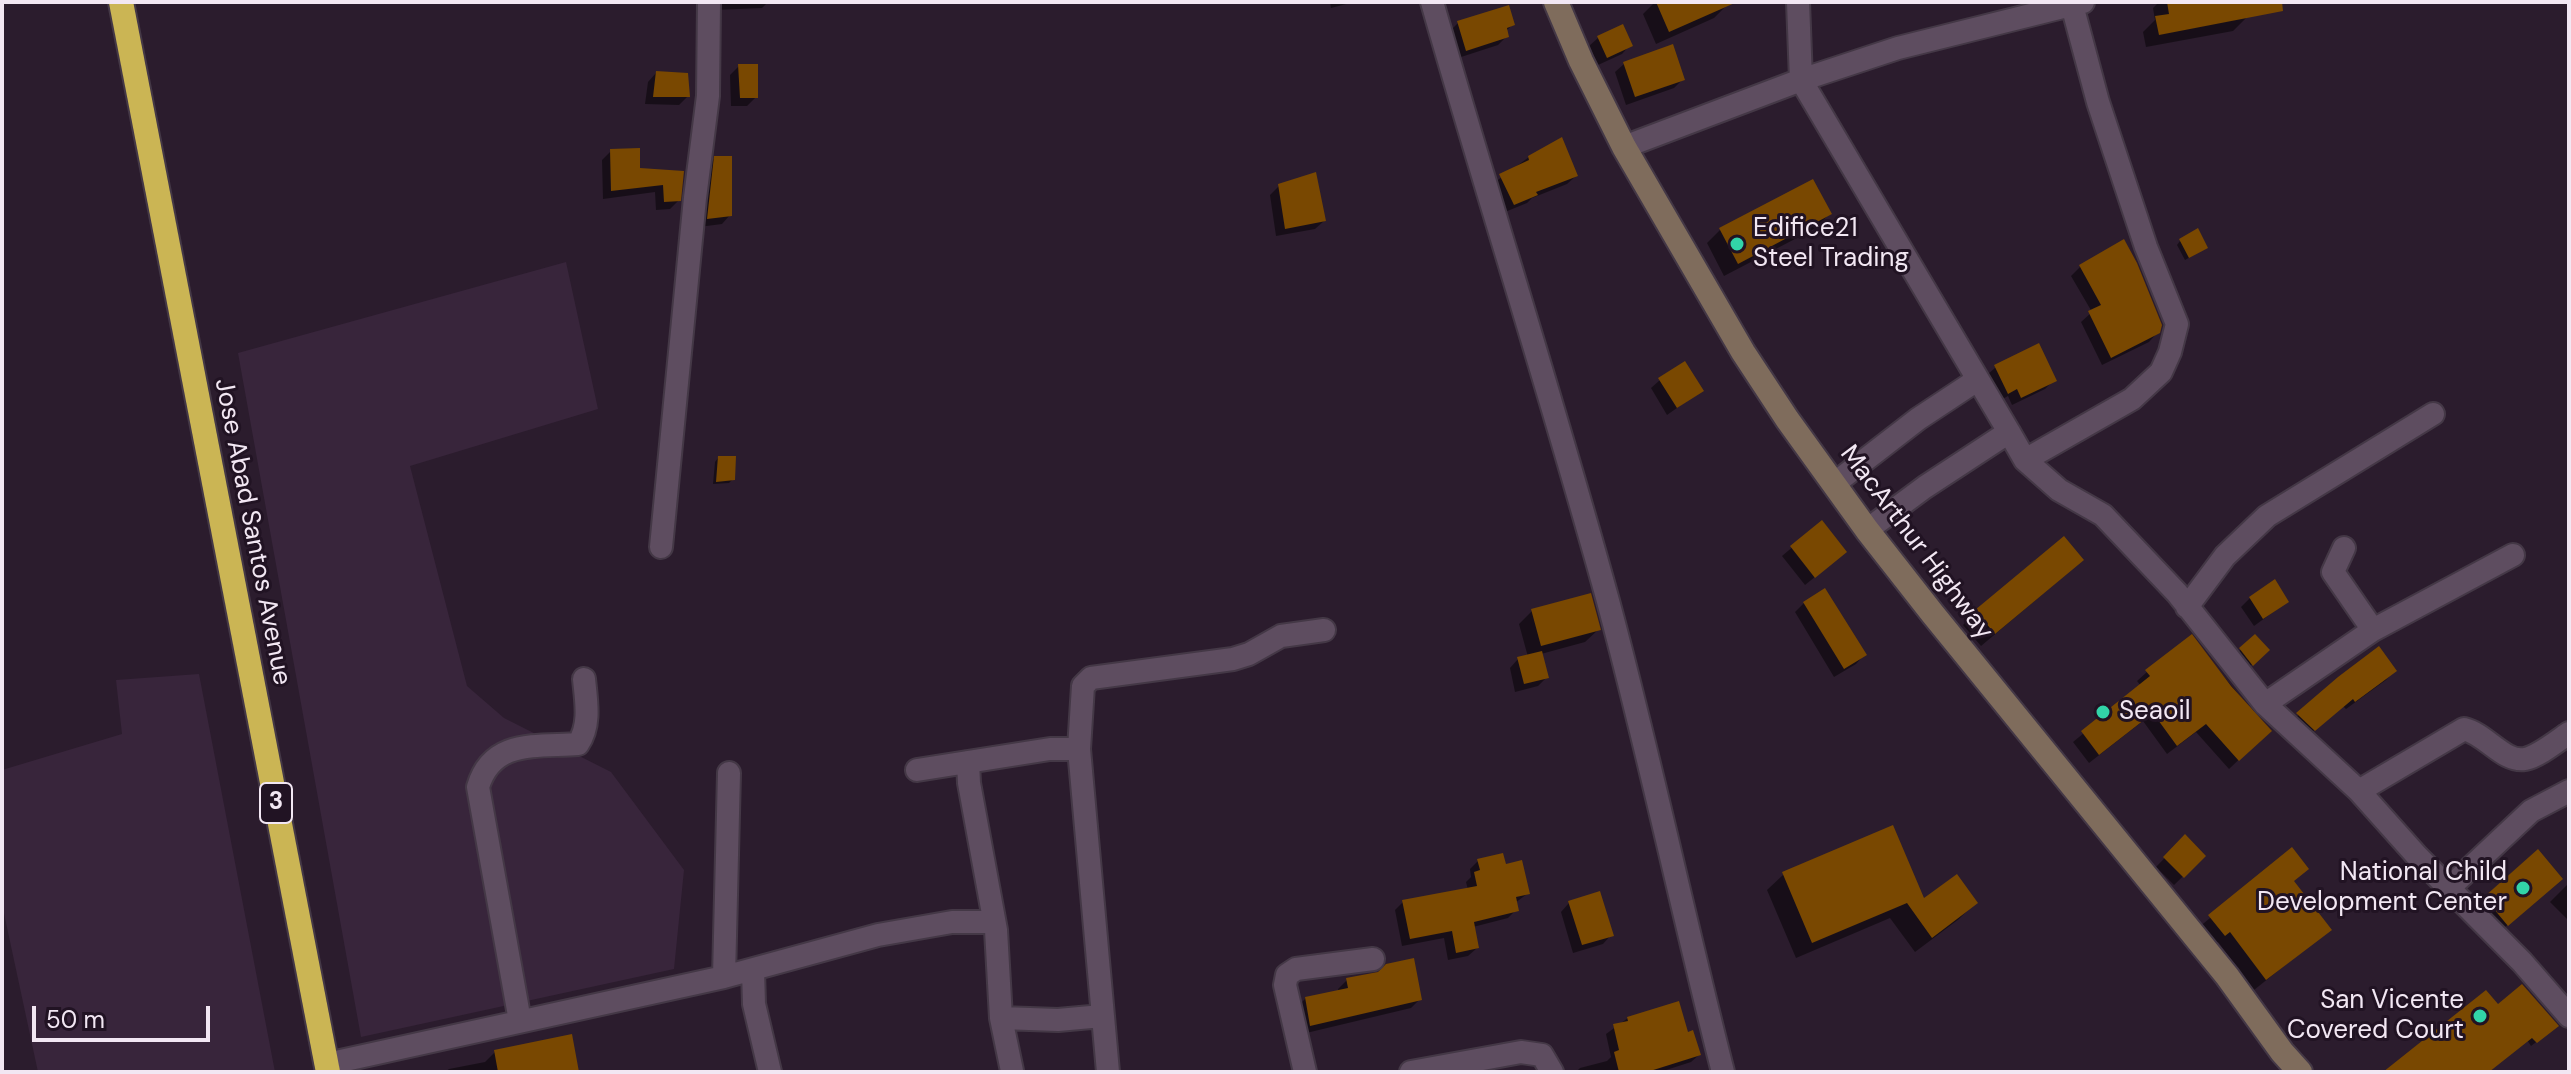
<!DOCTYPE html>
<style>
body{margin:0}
#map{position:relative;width:2571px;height:1074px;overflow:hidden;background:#2b1c2d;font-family:"DM Sans",sans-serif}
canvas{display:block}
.frame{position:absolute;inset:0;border:4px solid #f2e7f3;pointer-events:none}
.scale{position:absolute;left:32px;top:1006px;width:178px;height:36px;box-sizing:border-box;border:4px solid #f2e7f3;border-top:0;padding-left:10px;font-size:24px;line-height:28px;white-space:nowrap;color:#f2e7f3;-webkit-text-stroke:6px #211323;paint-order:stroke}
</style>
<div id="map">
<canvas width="2571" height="1074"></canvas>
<div class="frame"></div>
<div class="scale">50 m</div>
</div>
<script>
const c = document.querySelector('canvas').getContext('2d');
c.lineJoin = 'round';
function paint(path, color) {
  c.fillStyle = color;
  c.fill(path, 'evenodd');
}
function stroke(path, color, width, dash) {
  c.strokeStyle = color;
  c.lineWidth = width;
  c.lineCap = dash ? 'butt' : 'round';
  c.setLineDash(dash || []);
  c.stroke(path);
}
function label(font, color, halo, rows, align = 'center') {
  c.font = font + ' "DM Sans",sans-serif';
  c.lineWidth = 6;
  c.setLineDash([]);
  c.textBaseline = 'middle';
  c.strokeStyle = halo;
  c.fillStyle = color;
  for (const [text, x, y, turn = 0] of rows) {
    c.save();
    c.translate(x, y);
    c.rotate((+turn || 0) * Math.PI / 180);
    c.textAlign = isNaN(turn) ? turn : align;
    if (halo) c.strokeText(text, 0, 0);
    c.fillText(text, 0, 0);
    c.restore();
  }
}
const built = new Path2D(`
 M 566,262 L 598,409 L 410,466 L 467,686 L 504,718 L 611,772 L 684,870 L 674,969 L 361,1037 L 238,353 Z
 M 199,674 L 275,1072 L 38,1072 L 2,904 L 2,770 L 122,734 L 116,680 Z`);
const shadow = new Path2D(`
 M 711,2 L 768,2 L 762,8 L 715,10 Z
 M 1330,2 L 1354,2 L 1331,8 Z
 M 1655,2 L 1726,2 L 1727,5 L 1714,18 L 1656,44 L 1643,14 Z
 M 2159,2 L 2244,2 L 2247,17 L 2233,31 L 2146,47 L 2143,32 L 2155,20 L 2153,8 Z
 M 1458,23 L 1513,24 L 1506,31 L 1507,36 L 1498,45 L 1458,58 L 1450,31 Z
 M 1598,38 L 1630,45 L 1622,54 L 1598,65 L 1589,46 Z
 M 1624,64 L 1683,79 L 1674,88 L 1626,105 L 1615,72 Z
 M 739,66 L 756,97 L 747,106 L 731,106 L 730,75 Z
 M 656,73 L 688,96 L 679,105 L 645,104 L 648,82 Z
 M 611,151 L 638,170 L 682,173 L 679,200 L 670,209 L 656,210 L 655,192 L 603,199 L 602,160 Z
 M 1529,157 L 1576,176 L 1567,184 L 1532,198 L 1527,203 L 1505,212 L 1491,185 Z
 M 715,158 L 730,215 L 722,224 L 699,227 L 706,167 Z
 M 1279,186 L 1324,221 L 1315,229 L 1276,236 L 1270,195 Z
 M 1829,214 L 1816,228 L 1724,276 L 1707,243 L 1720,230 Z
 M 2180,241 L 2206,248 L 2185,260 L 2177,245 Z
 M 2123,242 L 2158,332 L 2149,342 L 2102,365 L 2081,322 L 2092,312 L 2071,276 L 2080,267 Z
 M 1996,367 L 2054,380 L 2045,389 L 2012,405 L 2008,396 L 1999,401 L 1987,375 Z
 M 1660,380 L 1701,391 L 1667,415 L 1651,388 Z
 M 718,458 L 733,479 L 729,483 L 713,484 L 715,462 Z
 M 1821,523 L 1836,560 L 1805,585 L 1782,556 Z
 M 2068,573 L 1981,646 L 1963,625 L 1976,611 Z
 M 2250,598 L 2287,602 L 2254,626 L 2241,607 Z
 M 1804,603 L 1864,655 L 1856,664 L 1834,677 L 1795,612 Z
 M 1532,611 L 1599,629 L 1585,642 L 1541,654 L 1547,677 L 1538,686 L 1515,692 L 1510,668 L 1518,659 L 1528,657 L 1519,624 Z
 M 2191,637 L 2269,731 L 2229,769 L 2196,732 L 2167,754 L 2143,721 L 2089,763 L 2073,742 L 2141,686 L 2137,681 L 2147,672 Z
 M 2255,637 L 2267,650 L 2248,668 L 2236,654 Z
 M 2378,649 L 2394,671 L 2386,680 L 2346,709 L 2343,706 L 2305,738 L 2289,723 Z
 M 2185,837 L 2204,856 L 2174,885 L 2156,867 Z
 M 2292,850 L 2292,882 L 2329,930 L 2254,990 L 2218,942 L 2213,946 L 2198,928 Z
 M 2538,852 L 2560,879 L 2504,928 L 2481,902 Z
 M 1478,861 L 1527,894 L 1515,903 L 1516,910 L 1508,918 L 1473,927 L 1477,948 L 1468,956 L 1448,960 L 1444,938 L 1402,946 L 1395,910 L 1403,902 L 1468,890 L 1466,882 L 1471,877 L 1470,869 Z
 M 1784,874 L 1923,902 L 1975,903 L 1959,919 L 1915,952 L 1890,918 L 1796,958 L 1767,890 Z
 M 2569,883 L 2569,921 L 2550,902 Z
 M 1569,903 L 1611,935 L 1603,944 L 1573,953 L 1561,912 Z
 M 1379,974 L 1420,999 L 1411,1008 L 1302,1034 L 1297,1007 L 1306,998 L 1339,992 L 1338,989 L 1347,980 Z
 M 2497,1007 L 2552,1030 L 2531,1046 L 2527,1040 L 2487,1072 L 2387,1072 Z
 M 1628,1018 L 1686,1035 L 1699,1055 L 1691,1062 L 1660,1072 L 1576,1072 L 1580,1068 L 1607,1061 L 1611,1057 L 1606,1034 Z
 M 495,1052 L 577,1072 L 445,1072 L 449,1069 L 485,1062 Z`);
const building = new Path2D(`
 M 1656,2 L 1737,2 L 1669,32 Z
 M 2167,2 L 2282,2 L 2283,11 L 2159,35 L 2155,16 L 2169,14 Z
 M 1509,5 L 1515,25 L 1507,28 L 1509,37 L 1466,51 L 1457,21 Z
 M 1623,24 L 1633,46 L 1607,58 L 1597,36 Z
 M 1673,44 L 1685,80 L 1635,97 L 1623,62 Z
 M 738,64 L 758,64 L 758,98 L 740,98 Z
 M 656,71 L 688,73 L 690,97 L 653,97 Z
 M 1562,137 L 1578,176 L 1536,192 L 1538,195 L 1514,205 L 1499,174 L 1529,160 L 1528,156 Z
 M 640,148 L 640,168 L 684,171 L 681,201 L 664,202 L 663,185 L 611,191 L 610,149 Z
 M 714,156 L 732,156 L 732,216 L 707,219 Z
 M 1316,172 L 1326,221 L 1285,229 L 1278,184 Z
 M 1813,179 L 1832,214 L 1738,264 L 1719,228 Z
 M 2198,228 L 2208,248 L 2189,258 L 2179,239 Z
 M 2124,239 L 2137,263 L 2162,325 L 2160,333 L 2111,358 L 2088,311 L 2101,305 L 2079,265 Z
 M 2039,343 L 2057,381 L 2021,398 L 2017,389 L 2008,394 L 1994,365 Z
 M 1685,361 L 1704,391 L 1677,408 L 1658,378 Z
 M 718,456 L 736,456 L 735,480 L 716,482 Z
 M 1822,520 L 1847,552 L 1815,578 L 1790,546 Z
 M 2064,536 L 2084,560 L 1995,634 L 1975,610 Z
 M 2275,579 L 2289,602 L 2263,619 L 2249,597 Z
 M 1825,588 L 1867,655 L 1844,669 L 1803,602 Z
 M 1591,593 L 1601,630 L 1541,646 L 1531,609 Z
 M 2192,634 L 2231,686 L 2272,731 L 2239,761 L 2206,724 L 2177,746 L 2153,713 L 2099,755 L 2081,731 L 2150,676 L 2145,670 Z
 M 2255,634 L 2270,650 L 2253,666 L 2239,648 Z
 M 2379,646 L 2397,671 L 2355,702 L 2353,699 L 2315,731 L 2296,713 L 2338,677 Z
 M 1542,651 L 1549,678 L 1524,684 L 1517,657 Z
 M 1893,825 L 1924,898 L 1957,874 L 1978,903 L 1932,938 L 1907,903 L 1812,943 L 1782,872 Z
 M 2185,834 L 2206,856 L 2184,878 L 2163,857 Z
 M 2292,847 L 2309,869 L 2294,881 L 2332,930 L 2266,980 L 2230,932 L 2225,936 L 2208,915 Z
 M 2538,849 L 2563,879 L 2508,926 L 2484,897 Z
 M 1503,853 L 1506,864 L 1522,860 L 1530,894 L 1516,897 L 1519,911 L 1474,922 L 1479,948 L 1456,953 L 1452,931 L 1410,939 L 1402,900 L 1477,886 L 1474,872 L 1480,870 L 1477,859 Z
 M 1600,891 L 1614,936 L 1582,945 L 1568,901 Z
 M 1414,958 L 1422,1000 L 1310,1026 L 1305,997 L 1348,988 L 1346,978 L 1378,972 L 1386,964 Z
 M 2522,984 L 2559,1026 L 2537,1043 L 2532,1038 L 2489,1072 L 2383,1072 L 2486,990 L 2498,1004 Z
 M 1679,1001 L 1688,1032 L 1693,1030 L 1701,1055 L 1647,1072 L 1619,1072 L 1614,1052 L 1619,1050 L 1613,1024 L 1628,1021 L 1627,1017 Z
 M 572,1034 L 579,1072 L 498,1072 L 494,1050 Z`);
const street = new Path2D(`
 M 1432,2 C 1489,202 1553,400 1608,601 C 1650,757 1683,915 1723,1072
 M 1798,2 L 1801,80 L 2009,432
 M 1624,147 L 1801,80 L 1898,48 L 2083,2
 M 2025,460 L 2132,399 L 2161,372 L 2170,352 L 2177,324 L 2146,247 L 2098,102 L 2072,5
 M 1834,484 L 1918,419 L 1977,380
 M 1867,530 L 1925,487 L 2009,432 L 2025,460 L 2059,490 L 2103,515 L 2177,593 L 2265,704 L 2359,791 L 2417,856 L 2522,962 L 2569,1016
 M 661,547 L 695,198 L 708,96 L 709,2
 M 2187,607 L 2225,556 L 2267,516 L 2433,414
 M 2373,630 L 2513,555
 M 2265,704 L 2373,630 L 2333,572 L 2344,548
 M 968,762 L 969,783 L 996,930 L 1001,1018 L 1012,1071
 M 917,770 L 1050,749 L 1079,749
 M 2359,791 L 2464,729 C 2486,734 2504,763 2525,759 C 2539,756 2557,741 2569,733
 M 2449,888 L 2531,811 L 2569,791
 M 753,970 L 754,1004 L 770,1072
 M 724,977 L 729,773
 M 1001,1018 L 1058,1020 L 1102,1016
 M 520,1021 L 478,787 C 492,739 536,747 578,744 C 591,725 586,700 584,679
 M 327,1064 L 724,977 L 878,935 L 952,922 L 994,922
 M 1108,1072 L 1079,749 L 1083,686 L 1091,678 L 1233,659 L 1249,654 L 1281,636 L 1324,630
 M 1305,1072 L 1285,985 L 1287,975 L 1296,969 L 1373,959
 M 1411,1072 L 1521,1052 L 1542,1055 L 1552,1072`);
const secondary = new Path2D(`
 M 1556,2 L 1581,61 L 1624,147 L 1743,352 L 1787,419 L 1867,530 L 1932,613 L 2227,976 L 2282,1052 L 2300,1072`);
const highway = new Path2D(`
 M 121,2 L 328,1072`);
const markers = [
 [1737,244,8,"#32d4a8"],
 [2103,712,8,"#32d4a8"],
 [2523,888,8,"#32d4a8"],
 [2480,1016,8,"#32d4a8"]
];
const shields = [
 [276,803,32]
];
const shieldNames = [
 ["3",276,803]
];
const poiNames = [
 ["Edifice21",1753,229],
 ["Steel Trading",1753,259],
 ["Seaoil",2119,712],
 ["National Child",2507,873,"right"],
 ["Development Center",2507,903,"right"],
 ["San Vicente",2464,1001,"right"],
 ["Covered Court",2464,1031,"right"]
];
const streetNames = [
 ["Jose Abad Santos Avenue",252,532,79],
 ["MacArthur Highway",1916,543,53]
];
paint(built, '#38253b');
paint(shadow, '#0007');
paint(building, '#794801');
stroke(street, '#443846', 26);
stroke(secondary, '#443846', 28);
stroke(highway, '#443846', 28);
stroke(street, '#5e4d60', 22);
stroke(secondary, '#7f6c5c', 24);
stroke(highway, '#cbb554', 24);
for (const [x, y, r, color] of markers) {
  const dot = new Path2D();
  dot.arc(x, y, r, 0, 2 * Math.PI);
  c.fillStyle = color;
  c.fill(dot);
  stroke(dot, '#211323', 3);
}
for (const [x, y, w] of shields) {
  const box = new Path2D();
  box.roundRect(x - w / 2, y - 20, w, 40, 6);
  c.fillStyle = '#211323';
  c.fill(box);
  stroke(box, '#f2e7f3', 2);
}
label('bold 24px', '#f2e7f3', null, shieldNames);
label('26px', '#f2e7f3', '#211323', poiNames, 'left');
label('26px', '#f2e7f3', '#211323', streetNames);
</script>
